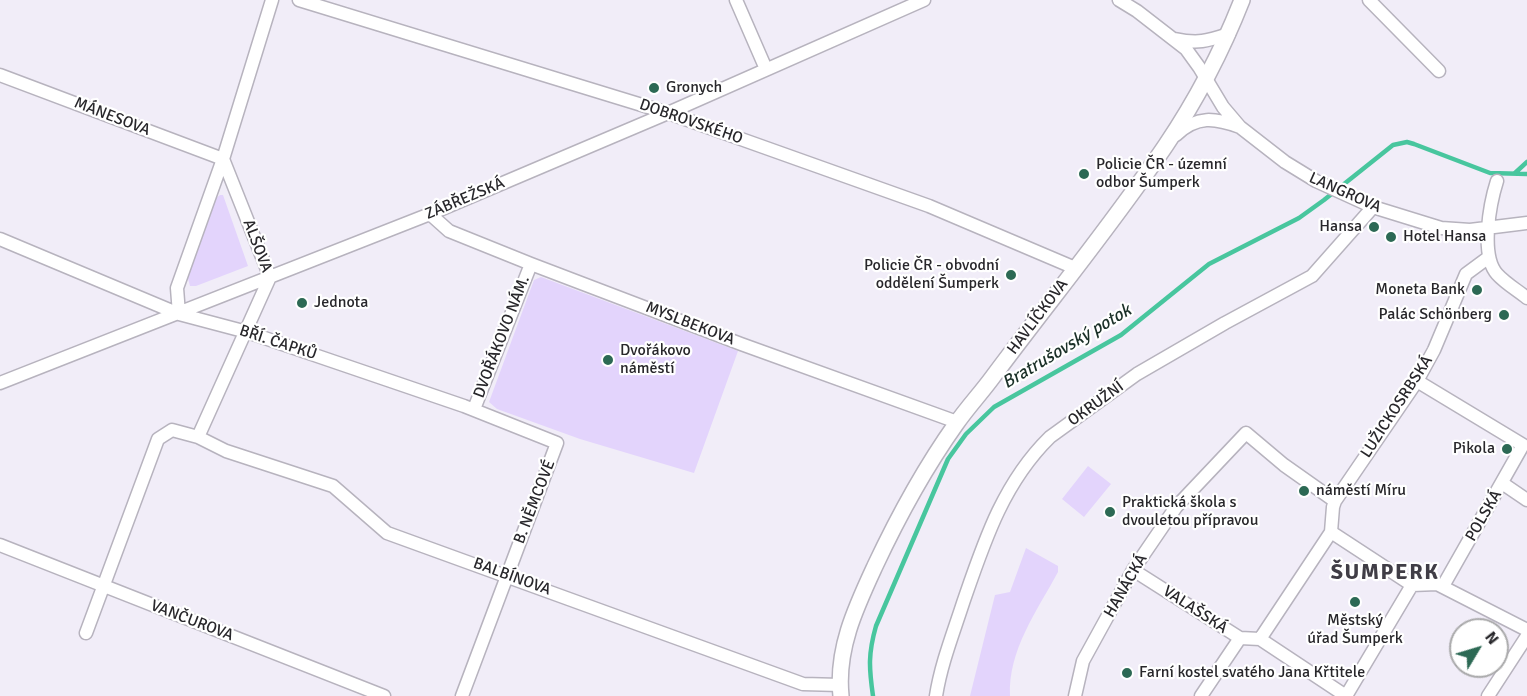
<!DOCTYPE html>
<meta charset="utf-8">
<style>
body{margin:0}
#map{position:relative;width:1527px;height:696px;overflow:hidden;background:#f1edf8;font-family:Signika,sans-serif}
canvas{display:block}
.north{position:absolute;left:1449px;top:618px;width:60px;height:60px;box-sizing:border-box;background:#fff;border:2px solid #a9a9aa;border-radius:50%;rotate:52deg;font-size:16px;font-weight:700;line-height:24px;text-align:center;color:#28272b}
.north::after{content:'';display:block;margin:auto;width:21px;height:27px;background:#2c6954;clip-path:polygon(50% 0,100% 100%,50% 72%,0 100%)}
</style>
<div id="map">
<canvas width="1527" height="696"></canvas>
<div class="north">N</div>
</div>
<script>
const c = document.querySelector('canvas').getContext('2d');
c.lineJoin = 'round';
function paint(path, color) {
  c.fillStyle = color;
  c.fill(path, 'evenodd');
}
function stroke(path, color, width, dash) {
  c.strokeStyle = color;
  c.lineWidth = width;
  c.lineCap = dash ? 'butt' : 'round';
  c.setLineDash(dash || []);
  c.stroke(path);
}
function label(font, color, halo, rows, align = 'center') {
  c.font = font + ' Signika,sans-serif';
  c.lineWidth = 4.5;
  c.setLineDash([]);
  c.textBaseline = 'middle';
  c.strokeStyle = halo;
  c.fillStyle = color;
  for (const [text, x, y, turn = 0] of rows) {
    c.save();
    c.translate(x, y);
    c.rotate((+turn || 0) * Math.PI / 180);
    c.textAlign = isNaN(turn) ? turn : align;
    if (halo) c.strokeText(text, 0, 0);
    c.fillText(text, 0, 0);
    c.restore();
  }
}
const green = new Path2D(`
 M 220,195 L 223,195 L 248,266 L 196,286 L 190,286 L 187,275 L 212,201 Z
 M 541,277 L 738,351 L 694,473 L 580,439 L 497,409 L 489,402 L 534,280 Z
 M 1088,466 L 1111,484 L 1084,517 L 1062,499 Z
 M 1026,548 L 1058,566 L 1058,572 C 1037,611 1008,650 1010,696 L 970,696 L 995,595 L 1010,592 Z`);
const stream = new Path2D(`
 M 1515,173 L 1527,162
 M 873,696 C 869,668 868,654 876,626 L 948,459 L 966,434 L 994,407 L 1121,335 L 1209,264 L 1299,218 L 1324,200 L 1393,145 L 1407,142 L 1414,144 L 1490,173 L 1527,174`);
const minor = new Path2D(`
 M 299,0 L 668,113 L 929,206 L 1075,268
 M 736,0 L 766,69
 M 1119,0 L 1137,11 L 1186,49 L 1199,67 L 1223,107 L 1240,127 L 1285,162 L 1316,181 L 1373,207 L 1441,228 L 1470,230 L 1527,223
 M 1369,0 L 1439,71
 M 1175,39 C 1198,44 1207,41 1229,34
 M 0,75 L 223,159 L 177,288 L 179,314
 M 1176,135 C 1197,115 1215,118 1240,127
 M 1497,181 C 1490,203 1480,255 1497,274 C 1505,283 1517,290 1527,298
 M 430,214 L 449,231 L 531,264 L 741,344 L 957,422
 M 0,239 L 179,314 L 247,332 L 464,406 L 557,443 L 462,696
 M 1417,381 L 1523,445 L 1443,586
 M 0,383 L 430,214 L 668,113 L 924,0
 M 474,409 L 531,264
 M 198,437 L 270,277 L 223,159 L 272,0
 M 1502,483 L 1527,500
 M 1331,532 L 1412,585 L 1346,696
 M 0,545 L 384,696
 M 1133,570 L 1240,638 L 1260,639
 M 1412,585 L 1437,584 L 1527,630
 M 86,633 L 158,439 L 172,430 L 198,437 L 226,451 L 333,486 L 387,533 L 803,684 L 840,685
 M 1260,639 L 1331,532 L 1333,507 L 1335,501 L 1417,381 L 1434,350 L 1466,274 L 1489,257
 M 1260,639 L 1346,696
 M 936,696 C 941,664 953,634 963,603 C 984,542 1003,483 1050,437 L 1137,374 L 1225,323 L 1312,276 L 1373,207
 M 1075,696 L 1083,661 L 1133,570 L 1176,507 L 1246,433 L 1284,465 L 1335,501
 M 1201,696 L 1240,638
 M 1488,696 L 1527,636`);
const tertiary = new Path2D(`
 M 841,696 C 836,649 856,607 875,566 C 898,517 924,469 956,424 C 967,408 981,393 992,378 C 1050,300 1112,225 1166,145 C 1197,99 1222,51 1242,0`);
const markers = [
 [654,88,6,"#2c6954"],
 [1084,174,6,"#2c6954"],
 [1374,227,6,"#2c6954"],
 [1391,237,6,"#2c6954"],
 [1011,275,6,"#2c6954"],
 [1477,290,6,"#2c6954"],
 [302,303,6,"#2c6954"],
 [1504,315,6,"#2c6954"],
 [608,360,6,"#2c6954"],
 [1507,449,6,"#2c6954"],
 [1304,491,6,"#2c6954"],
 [1110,512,6,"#2c6954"],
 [1355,602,6,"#2c6954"],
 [1127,673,6,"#2c6954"]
];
const poiNames = [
 ["Gronych",666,88],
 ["Policie ČR - územní",1096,165],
 ["odbor Šumperk",1096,183],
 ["Hansa",1362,227,"right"],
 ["Hotel Hansa",1403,237],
 ["Policie ČR - obvodní",999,266,"right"],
 ["oddělení Šumperk",999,284,"right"],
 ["Moneta Bank",1465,290,"right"],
 ["Jednota",314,303],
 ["Palác Schönberg",1492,315,"right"],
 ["Dvořákovo",620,351],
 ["náměstí",620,369],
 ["Pikola",1495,449,"right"],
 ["náměstí Míru",1316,491],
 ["Praktická škola s",1122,503],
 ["dvouletou přípravou",1122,521],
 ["Městský",1355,621,"center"],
 ["úřad Šumperk",1355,639,"center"],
 ["Farní kostel svatého Jana Křtitele",1139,673]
];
const streetNames = [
 ["MÁNESOVA",112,117,21],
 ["DOBROVSKÉHO",691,122,19],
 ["LANGROVA",1345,193,24],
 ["ZÁBŘEŽSKÁ",465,199,-23],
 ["ALŠOVA",257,246,69],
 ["HAVLÍČKOVA",1038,317,-53],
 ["MYSLBEKOVA",690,324,21],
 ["DVOŘÁKOVO NÁM.",502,337,-69],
 ["BŘÍ. ČAPKŮ",278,343,18],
 ["OKRUŽNÍ",1096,404,-36],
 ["LUŽICKOSRBSKÁ",1397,407,-57],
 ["B. NĚMCOVÉ",535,502,-69],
 ["POLSKÁ",1484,516,-60],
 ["BALBÍNOVA",512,577,20],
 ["HANÁCKÁ",1126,586,-60],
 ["VALAŠSKÁ",1195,610,33],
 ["VANČUROVA",192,621,21]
];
const waterNames = [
 ["Bratrušovský potok",1067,347,-31]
];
const districtNames = [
 ["ŠUMPERK",1385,573]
];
paint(green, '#e3d4fc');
stroke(stream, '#48c69e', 4.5);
stroke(minor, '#b7b3be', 15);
stroke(tertiary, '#b7b3be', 18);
stroke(minor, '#fff', 12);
stroke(tertiary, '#fff', 15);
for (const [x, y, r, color] of markers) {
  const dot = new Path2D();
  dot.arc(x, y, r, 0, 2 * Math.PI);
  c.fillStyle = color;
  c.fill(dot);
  stroke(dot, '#fff', 2);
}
label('16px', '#28272b', '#fff', poiNames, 'left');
label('16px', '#28272b', '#fff', streetNames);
label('italic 18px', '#1b3028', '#fff', waterNames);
c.letterSpacing = '1.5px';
label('bold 22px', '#403d46', '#fff', districtNames);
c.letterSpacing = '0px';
</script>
